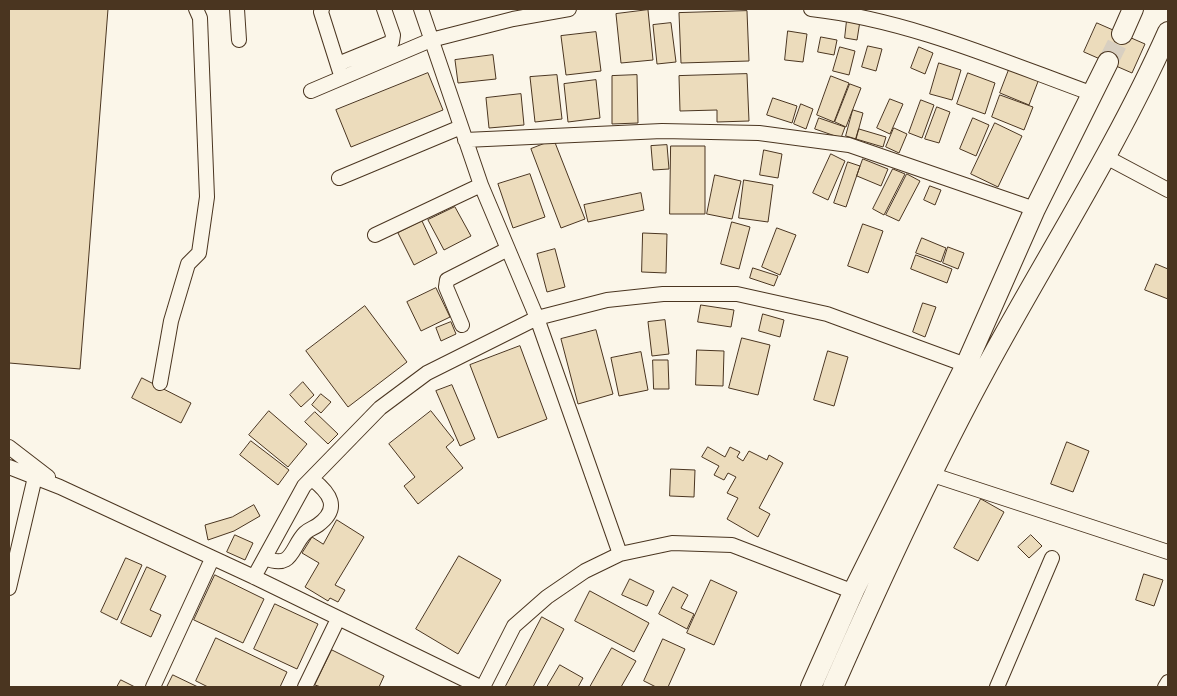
<!DOCTYPE html>
<style>
body{margin:0}
#map{position:relative;width:1177px;height:696px;overflow:hidden;background:#fbf6e9;font-family:"Crimson Pro",serif}
canvas{display:block}
.frame{position:absolute;inset:0;border:10px solid #4a3520;pointer-events:none}
</style>
<div id="map">
<canvas width="1177" height="696"></canvas>
<div class="frame"></div>
</div>
<script>
const c = document.querySelector('canvas').getContext('2d');
c.lineJoin = 'round';
function paint(path, color) {
  c.fillStyle = color;
  c.fill(path, 'evenodd');
}
function stroke(path, color, width, dash) {
  c.strokeStyle = color;
  c.lineWidth = width;
  c.lineCap = dash ? 'butt' : 'round';
  c.setLineDash(dash || []);
  c.stroke(path);
}
const building = new Path2D(`
 M 9,9 L 108,9 L 80,369 L 9,363 Z
 M 648,10 L 653,60 L 621,63 L 616,14 Z
 M 747,11 L 749,61 L 681,63 L 679,13 Z
 M 847,20 L 860,21 L 857,40 L 845,38 Z
 M 671,23 L 676,62 L 657,64 L 653,25 Z
 M 1097,23 L 1145,44 L 1132,73 L 1084,52 Z
 M 788,31 L 807,34 L 803,62 L 785,60 Z
 M 596,32 L 601,71 L 566,75 L 561,36 Z
 M 821,37 L 837,40 L 834,55 L 818,52 Z
 M 868,46 L 882,49 L 876,71 L 862,67 Z
 M 840,47 L 855,51 L 849,75 L 833,71 Z
 M 919,47 L 933,53 L 925,74 L 911,68 Z
 M 493,55 L 496,79 L 458,83 L 455,60 Z
 M 939,63 L 961,70 L 952,100 L 930,94 Z
 M 1010,67 L 1039,79 L 1029,105 L 1000,93 Z
 M 428,73 L 443,110 L 351,147 L 336,110 Z
 M 968,73 L 995,83 L 985,114 L 957,104 Z
 M 747,74 L 749,121 L 717,122 L 717,110 L 680,111 L 679,76 Z
 M 557,75 L 562,119 L 535,122 L 530,77 Z
 M 637,75 L 638,123 L 612,124 L 612,76 Z
 M 831,76 L 849,83 L 834,122 L 817,115 Z
 M 596,80 L 600,118 L 568,122 L 564,84 Z
 M 850,84 L 861,88 L 846,127 L 835,122 Z
 M 521,94 L 524,125 L 489,128 L 486,98 Z
 M 1000,95 L 1033,107 L 1024,130 L 992,117 Z
 M 773,98 L 797,106 L 792,123 L 767,115 Z
 M 890,99 L 903,104 L 890,134 L 877,128 Z
 M 921,100 L 934,105 L 922,138 L 909,133 Z
 M 801,104 L 813,109 L 806,129 L 794,124 Z
 M 937,107 L 950,112 L 939,143 L 925,139 Z
 M 853,110 L 863,113 L 856,139 L 846,136 Z
 M 819,118 L 845,127 L 841,138 L 815,129 Z
 M 973,118 L 989,125 L 976,156 L 960,149 Z
 M 995,123 L 1022,136 L 998,187 L 971,174 Z
 M 894,128 L 907,134 L 899,153 L 886,147 Z
 M 859,129 L 886,137 L 883,147 L 856,139 Z
 M 554,140 L 585,219 L 561,228 L 531,149 Z
 M 667,145 L 669,169 L 653,170 L 651,146 Z
 M 671,146 L 705,146 L 705,214 L 670,214 Z
 M 764,150 L 782,154 L 778,178 L 760,175 Z
 M 831,154 L 845,161 L 828,200 L 813,193 Z
 M 863,159 L 888,169 L 881,186 L 857,176 Z
 M 848,162 L 860,166 L 846,207 L 834,203 Z
 M 893,169 L 905,174 L 884,215 L 873,209 Z
 M 530,174 L 545,217 L 513,228 L 498,184 Z
 M 907,174 L 920,181 L 899,221 L 886,215 Z
 M 715,175 L 741,181 L 732,219 L 707,214 Z
 M 744,180 L 773,185 L 768,222 L 739,218 Z
 M 930,186 L 941,190 L 935,205 L 924,200 Z
 M 641,193 L 644,210 L 588,222 L 584,205 Z
 M 455,207 L 471,236 L 444,250 L 428,220 Z
 M 422,221 L 437,253 L 414,265 L 398,233 Z
 M 732,222 L 750,227 L 739,269 L 721,264 Z
 M 863,224 L 883,231 L 868,273 L 848,266 Z
 M 777,228 L 796,235 L 780,275 L 762,267 Z
 M 643,233 L 667,234 L 666,273 L 642,272 Z
 M 922,238 L 946,248 L 941,262 L 916,253 Z
 M 948,247 L 964,253 L 958,269 L 943,263 Z
 M 555,249 L 565,287 L 547,292 L 537,254 Z
 M 916,255 L 952,269 L 947,283 L 911,269 Z
 M 1156,264 L 1168,269 L 1168,299 L 1145,290 Z
 M 753,268 L 778,276 L 774,286 L 750,278 Z
 M 436,288 L 450,317 L 421,331 L 407,302 Z
 M 923,303 L 936,307 L 925,337 L 913,332 Z
 M 701,305 L 734,310 L 731,327 L 698,322 Z
 M 365,306 L 407,362 L 348,407 L 306,351 Z
 M 763,314 L 784,320 L 780,337 L 759,331 Z
 M 665,320 L 669,354 L 652,356 L 648,322 Z
 M 451,322 L 456,334 L 441,341 L 436,328 Z
 M 596,330 L 613,394 L 578,404 L 561,339 Z
 M 742,338 L 770,345 L 758,395 L 729,388 Z
 M 520,346 L 547,419 L 498,438 L 470,365 Z
 M 697,350 L 724,351 L 723,386 L 696,385 Z
 M 828,351 L 848,357 L 834,406 L 814,400 Z
 M 641,352 L 648,390 L 619,396 L 611,358 Z
 M 653,360 L 668,360 L 669,389 L 654,389 Z
 M 142,378 L 191,403 L 181,423 L 132,398 Z
 M 303,382 L 314,395 L 301,407 L 290,395 Z
 M 452,385 L 475,439 L 460,446 L 436,391 Z
 M 321,394 L 331,402 L 321,413 L 312,405 Z
 M 269,411 L 307,444 L 288,467 L 249,435 Z
 M 431,411 L 454,440 L 446,447 L 463,468 L 418,504 L 404,486 L 415,477 L 389,444 Z
 M 315,412 L 338,434 L 328,444 L 305,422 Z
 M 251,441 L 289,470 L 278,485 L 240,455 Z
 M 1067,442 L 1089,451 L 1073,492 L 1051,484 Z
 M 708,447 L 725,457 L 730,447 L 740,452 L 737,457 L 743,461 L 749,451 L 767,460 L 769,455 L 783,463 L 759,508 L 770,514 L 758,537 L 727,519 L 738,498 L 727,493 L 736,477 L 728,473 L 724,480 L 714,475 L 719,466 L 702,457 Z
 M 671,469 L 695,470 L 694,497 L 670,496 Z
 M 981,499 L 1004,512 L 978,561 L 954,548 Z
 M 254,505 L 260,516 L 234,531 L 208,540 L 205,525 L 232,517 Z
 M 337,520 L 364,537 L 335,585 L 345,590 L 338,602 L 330,598 L 328,601 L 305,587 L 319,563 L 302,553 L 312,537 L 323,544 Z
 M 235,535 L 253,543 L 245,560 L 227,552 Z
 M 1031,535 L 1042,546 L 1029,558 L 1018,547 Z
 M 459,556 L 501,580 L 458,654 L 416,629 Z
 M 126,558 L 142,565 L 117,620 L 101,612 Z
 M 147,567 L 166,576 L 150,610 L 161,615 L 151,637 L 121,623 Z
 M 1144,574 L 1163,580 L 1154,606 L 1136,600 Z
 M 215,575 L 264,599 L 243,643 L 194,620 Z
 M 630,579 L 654,591 L 647,606 L 622,595 Z
 M 711,580 L 737,592 L 714,645 L 687,633 Z
 M 673,587 L 688,595 L 681,608 L 694,614 L 687,629 L 659,614 Z
 M 590,591 L 649,623 L 634,652 L 575,621 Z
 M 275,604 L 318,624 L 297,669 L 254,649 Z
 M 542,617 L 564,629 L 533,687 L 507,687 L 506,686 Z
 M 216,638 L 287,672 L 280,687 L 208,687 L 196,681 Z
 M 663,639 L 685,649 L 668,687 L 656,687 L 644,681 Z
 M 612,648 L 636,661 L 621,687 L 590,687 Z
 M 332,650 L 384,676 L 379,687 L 321,687 L 315,685 Z
 M 560,665 L 583,678 L 578,687 L 547,687 Z
 M 173,675 L 198,687 L 167,687 Z
 M 121,680 L 135,687 L 117,687 Z`);
const highwayTunnel = new Path2D(`
 M 1108,62 L 1122,34`);
const minor = new Path2D(`
 M 237,9 L 239,40
 M 322,9 L 321,12 L 340,72
 M 421,9 L 481,185 L 537,318 L 620,554
 M 811,9 C 909,20 1002,61 1093,94
 M 338,64 L 392,42 L 393,35 L 384,9
 M 311,91 L 431,40 L 513,19 L 569,9
 M 465,140 L 662,131 L 759,133 L 849,145 L 1035,209
 M 1106,157 L 1168,190
 M 339,178 L 461,127
 M 375,235 L 481,185
 M 462,325 L 446,287 L 447,280 L 508,249
 M 160,383 L 171,321 L 188,264 L 199,253 L 207,197 L 200,18 L 196,9
 M 9,447 L 48,477
 M 9,467 L 60,487 L 254,577 L 480,687
 M 933,475 L 1168,552
 M 265,558 C 293,570 291,547 305,533 C 309,529 314,528 318,525 C 341,508 330,493 312,479
 M 254,577 L 304,486 L 380,408 L 427,373 L 537,318 L 607,300 L 663,294 L 737,294 L 827,314 L 966,365
 M 9,588 L 35,477
 M 153,687 L 212,559
 M 305,687 L 338,619
 M 483,687 L 514,626 L 547,597 L 585,571 L 620,554 L 672,543 L 732,545 L 854,592
 M 997,687 L 1052,558
 M 1165,687 L 1168,682`);
const highway = new Path2D(`
 M 1122,34 L 1133,9
 M 811,687 L 855,588 L 966,365 L 1035,209 L 1108,62
 M 833,687 C 880,580 929,473 985,370 C 1046,257 1116,149 1168,32`);
paint(building, '#ecdcbc');
stroke(building, '#4a3520', 1);
stroke(highwayTunnel, '#d8cfc1', 20, [20, 10]);
stroke(minor, '#4a3520', 16);
stroke(highway, '#4a3520', 22);
stroke(minor, '#fbf6e9', 14);
stroke(highway, '#fbf6e9', 20);
</script>
